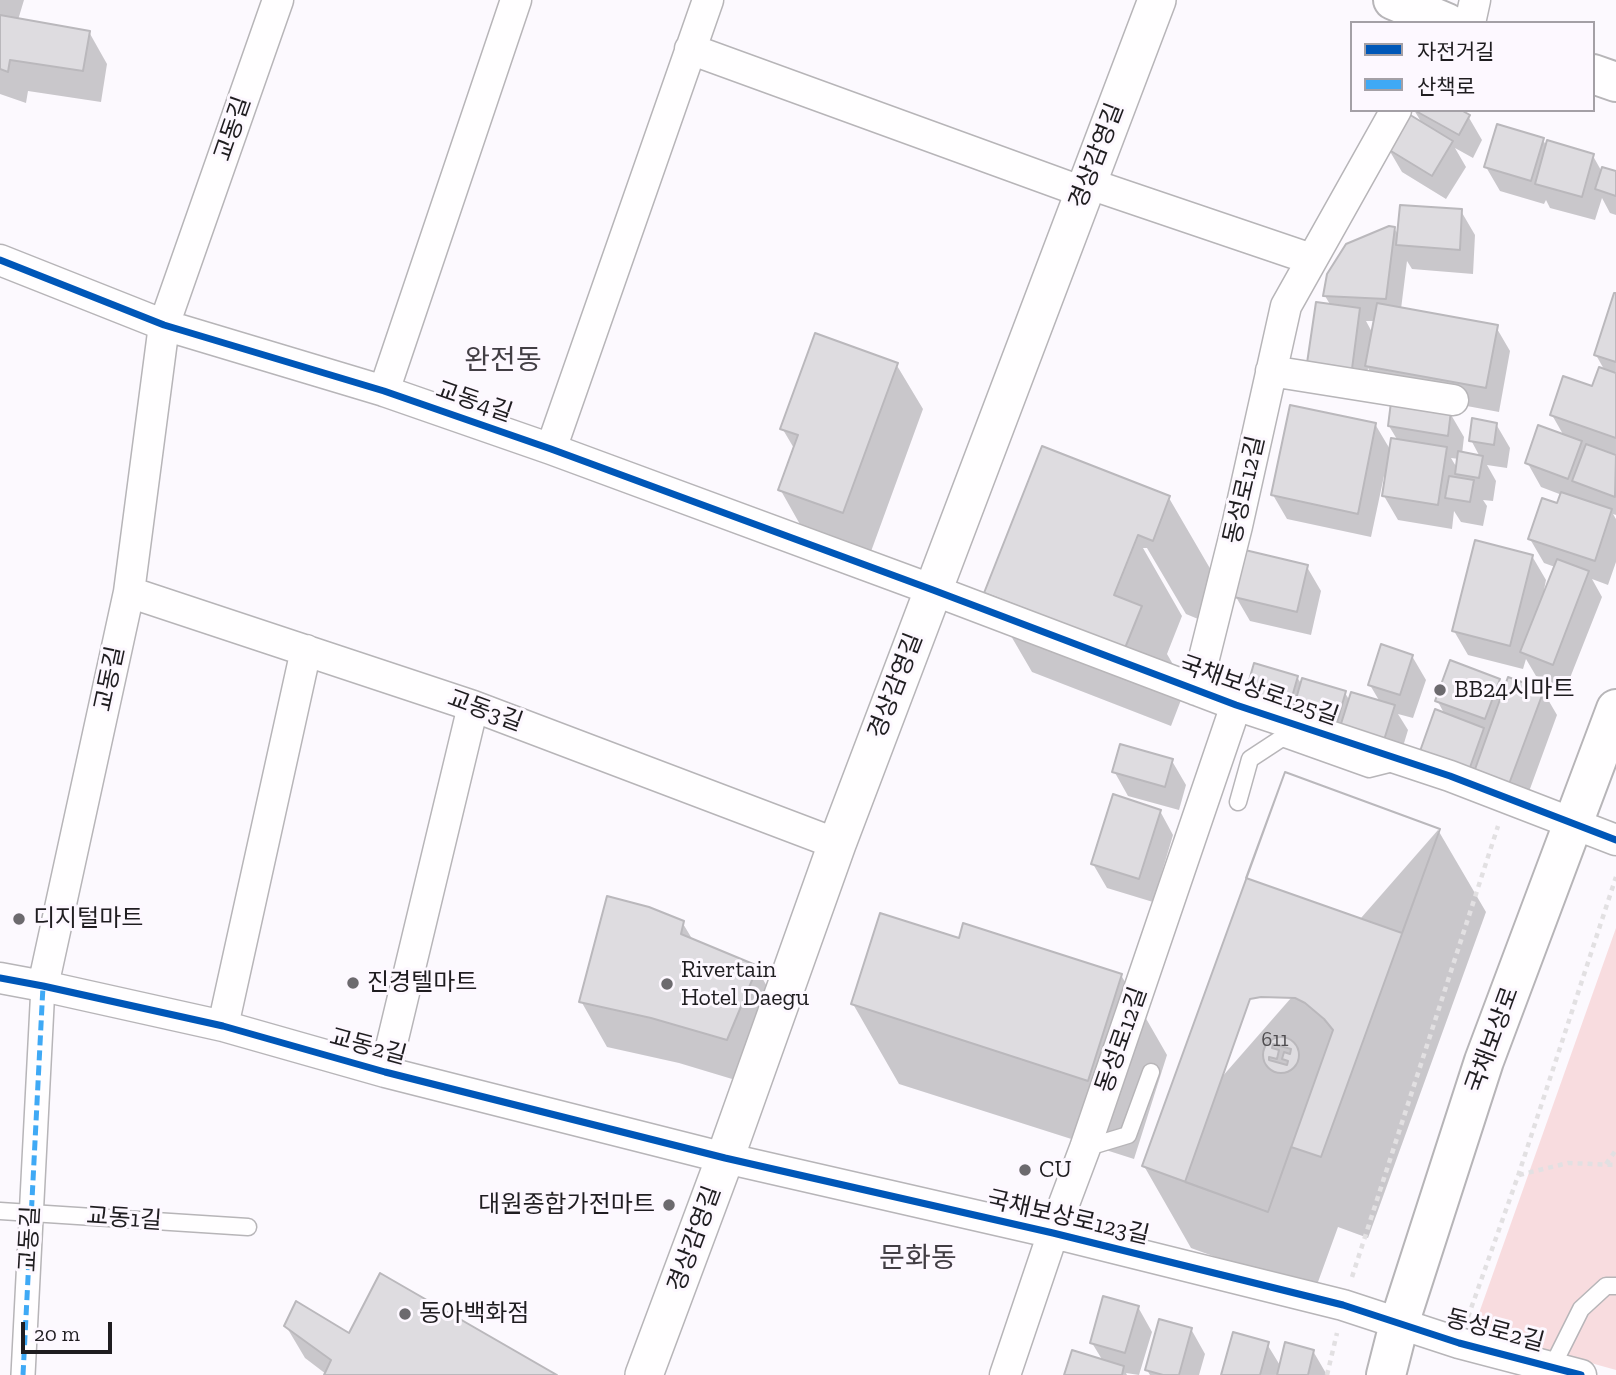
<!DOCTYPE html>
<meta charset="utf-8">
<style>
body{margin:0}
#map{position:relative;width:1616px;height:1375px;overflow:hidden;background:#fcf9fe;font-family:"Zilla Slab","Noto Sans KR",serif}
canvas{display:block}
.legend{position:absolute;left:1350px;top:21px;width:245px;height:91px;box-sizing:border-box;background:#fdf8ff;border:2px solid #a4a0a6;margin:0;padding:9px 12px;list-style:none;font-size:21px;color:#1f1d20}
.legend li{display:flex;align-items:center;gap:14px;height:35px}
.legend b{width:35px;border:2px solid #a4a0a6}
.scale{position:absolute;left:21px;top:1322px;width:91px;height:32px;box-sizing:border-box;border:4px solid #1f1d20;border-top:0;padding-left:9px;font-size:21px;line-height:24px;white-space:nowrap;color:#1f1d20;-webkit-text-stroke:5px #fdf8ff;paint-order:stroke}
</style>
<div id="map">
<canvas width="1616" height="1375"></canvas>
<ul class="legend">
<li><b style="height:9px;background:#0057b8"></b>자전거길</li>
<li><b style="height:9px;background:#3fa9f5"></b>산책로</li>
</ul>
<div class="scale">20 m</div>
</div>
<script>
const c = document.querySelector('canvas').getContext('2d');
c.lineJoin = 'round';
function paint(path, color) {
  c.fillStyle = color;
  c.fill(path, 'evenodd');
}
function stroke(path, color, width, dash) {
  c.strokeStyle = color;
  c.lineWidth = width;
  c.lineCap = dash ? 'butt' : 'round';
  c.setLineDash(dash || []);
  c.stroke(path);
}
function label(font, color, halo, rows, align = 'center') {
  c.font = font + ' "Zilla Slab","Noto Sans KR",serif';
  c.lineWidth = 6;
  c.setLineDash([]);
  c.textBaseline = 'middle';
  c.strokeStyle = halo;
  c.fillStyle = color;
  for (const [text, x, y, turn = 0] of rows) {
    c.save();
    c.translate(x, y);
    c.rotate((+turn || 0) * Math.PI / 180);
    c.textAlign = isNaN(turn) ? turn : align;
    if (halo) c.strokeText(text, 0, 0);
    c.fillText(text, 0, 0);
    c.restore();
  }
}
const green = new Path2D(`
 M 1616,928 L 1616,1370 L 1473,1330 Z`);
const shadow = new Path2D(`
 M 0,0 L 24,0 L 18,20 L 89,32 L 107,64 L 101,102 L 28,91 L 26,103 L 0,94 Z
 M 1414,110 L 1458,110 L 1468,116 L 1482,140 L 1473,158 L 1455,148 L 1466,167 L 1446,199 L 1402,172 L 1388,148 L 1423,125 Z
 M 1543,140 L 1547,147 L 1593,156 L 1602,172 L 1616,173 L 1616,215 L 1610,213 L 1602,198 L 1595,220 L 1550,208 L 1546,200 L 1544,204 L 1500,191 L 1486,167 Z
 M 1461,211 L 1475,235 L 1473,274 L 1412,269 L 1407,261 L 1401,309 L 1496,327 L 1510,351 L 1499,412 L 1381,390 L 1368,368 L 1365,393 L 1323,387 L 1331,306 L 1325,296 L 1394,228 L 1399,236 ZM 1366,321 L 1375,321 L 1373,334 Z
 M 1616,295 L 1616,515 L 1613,514 L 1616,519 L 1616,562 L 1608,585 L 1592,579 L 1602,597 L 1566,688 L 1536,676 L 1526,659 L 1523,669 L 1468,655 L 1454,631 L 1532,556 L 1546,580 L 1544,590 L 1546,590 L 1555,567 L 1544,563 L 1530,539 L 1559,506 L 1562,495 L 1541,487 L 1527,462 L 1564,436 L 1552,415 L 1594,389 L 1605,371 L 1596,355 Z
 M 896,364 L 923,409 L 869,557 L 806,535 L 780,489 L 795,450 L 782,428 Z
 M 1450,413 L 1464,437 L 1462,454 L 1480,457 L 1471,440 L 1496,424 L 1510,448 L 1507,468 L 1487,465 L 1496,481 L 1493,501 L 1483,500 L 1487,506 L 1483,526 L 1461,522 L 1454,511 L 1452,529 L 1398,520 L 1384,496 L 1387,477 L 1384,476 L 1371,537 L 1287,519 L 1273,495 L 1375,424 L 1391,451 L 1398,441 L 1389,426 ZM 1451,458 L 1459,459 L 1457,468 Z
 M 1169,498 L 1215,577 L 1198,619 L 1186,614 L 1147,548 L 1143,548 L 1182,616 L 1167,654 L 1186,687 L 1171,726 L 1032,672 L 986,593 Z
 M 1307,567 L 1321,591 L 1311,635 L 1250,621 L 1236,597 Z
 M 1412,656 L 1426,680 L 1413,718 L 1398,714 L 1408,730 L 1398,763 L 1259,722 L 1297,677 L 1302,685 L 1345,693 L 1350,701 L 1380,702 L 1370,685 Z
 M 1499,680 L 1505,691 L 1543,691 L 1557,715 L 1523,808 L 1481,796 L 1445,715 L 1437,700 Z
 M 1172,761 L 1186,785 L 1179,810 L 1128,796 L 1114,771 Z
 M 1160,811 L 1173,835 L 1153,902 L 1107,888 L 1093,864 Z
 M 1438,830 L 1486,912 L 1368,1238 L 1338,1227 L 1314,1293 L 1191,1248 L 1144,1166 Z
 M 682,922 L 694,942 L 756,967 L 782,1013 L 752,1085 L 679,1063 L 607,1047 L 581,1001 Z
 M 960,940 L 1121,975 L 1167,1055 L 1134,1159 L 899,1084 L 853,1004 Z
 M 1138,1307 L 1152,1332 L 1139,1375 L 1126,1373 L 1127,1375 L 1066,1375 L 1103,1361 L 1092,1343 Z
 M 286,1326 L 554,1375 L 326,1375 L 326,1374 L 305,1358 Z
 M 1191,1329 L 1205,1354 L 1199,1375 L 1150,1375 L 1147,1370 Z
 M 1267,1344 L 1281,1367 L 1313,1351 L 1327,1375 L 1223,1375 Z`);
const building = new Path2D(`
 M 0,15 L 90,31 L 83,71 L 10,60 L 8,72 L 0,69 Z
 M 1414,110 L 1461,110 L 1470,115 L 1459,135 Z
 M 1407,113 L 1453,141 L 1432,176 L 1386,148 Z
 M 1497,124 L 1544,138 L 1531,181 L 1484,167 Z
 M 1547,140 L 1594,154 L 1582,197 L 1535,184 Z
 M 1602,167 L 1616,171 L 1616,196 L 1595,189 Z
 M 1400,205 L 1462,209 L 1460,250 L 1396,245 Z
 M 1389,226 L 1395,227 L 1386,299 L 1323,296 L 1327,274 L 1346,244 Z
 M 1614,293 L 1616,293 L 1616,362 L 1594,355 Z
 M 1316,302 L 1360,308 L 1352,369 L 1307,363 Z
 M 1377,303 L 1498,325 L 1486,388 L 1365,366 Z
 M 815,333 L 898,363 L 843,513 L 778,490 L 798,435 L 780,429 Z
 M 1599,367 L 1616,373 L 1616,438 L 1550,415 L 1563,376 L 1592,386 Z
 M 1391,402 L 1451,411 L 1448,436 L 1388,426 Z
 M 1290,405 L 1376,423 L 1358,514 L 1271,495 Z
 M 1472,418 L 1497,423 L 1494,445 L 1469,441 Z
 M 1538,425 L 1582,441 L 1568,479 L 1525,463 Z
 M 1391,438 L 1447,447 L 1438,505 L 1382,496 Z
 M 1586,444 L 1616,455 L 1615,497 L 1572,481 Z
 M 1042,446 L 1170,496 L 1153,541 L 1138,535 L 1114,595 L 1142,606 L 1125,648 L 984,593 Z
 M 1458,451 L 1483,456 L 1479,478 L 1455,474 Z
 M 1449,476 L 1474,480 L 1470,502 L 1445,498 Z
 M 1561,492 L 1612,509 L 1595,561 L 1528,539 L 1542,498 L 1557,503 Z
 M 1475,540 L 1533,555 L 1510,646 L 1452,631 Z
 M 1245,550 L 1308,565 L 1297,612 L 1234,597 Z
 M 1557,559 L 1589,571 L 1553,665 L 1520,652 Z
 M 1381,644 L 1413,655 L 1400,695 L 1368,685 Z
 M 1450,660 L 1500,679 L 1485,719 L 1435,701 Z
 M 1254,663 L 1298,676 L 1288,711 L 1244,698 Z
 M 1508,677 L 1544,690 L 1509,784 L 1474,772 Z
 M 1302,678 L 1346,691 L 1336,726 L 1292,713 Z
 M 1351,692 L 1395,705 L 1384,740 L 1340,727 Z
 M 1435,709 L 1484,728 L 1468,773 L 1419,754 Z
 M 1120,744 L 1173,759 L 1165,787 L 1112,772 Z
 M 1285,772 L 1440,829 L 1321,1157 L 1291,1147 L 1268,1212 L 1142,1166 Z
 M 1285,772 L 1440,829 L 1402,933 L 1246,878 Z
 M 1113,794 L 1161,810 L 1139,879 L 1091,864 Z
 M 607,896 L 649,907 L 684,921 L 681,934 L 758,966 L 727,1040 L 651,1018 L 579,1002 Z
 M 880,913 L 959,938 L 963,923 L 1122,974 L 1088,1081 L 851,1004 Z
 M 1261,997 L 1295,998 L 1305,1003 L 1324,1019 L 1333,1030 L 1268,1212 L 1185,1182 L 1250,999 Z
 M1263 1055a18 18 0 1 1 36 0a18 18 0 1 1-36 0Z
 M 1273,1044 L 1291,1049 L 1290,1054 L 1284,1052 L 1282,1059 L 1288,1061 L 1287,1065 L 1269,1060 L 1269,1057 L 1277,1059 L 1279,1050 L 1272,1048 Z
 M 380,1273 L 557,1375 L 324,1375 L 331,1360 L 284,1326 L 296,1301 L 349,1333 Z
 M 1103,1296 L 1139,1306 L 1125,1353 L 1090,1343 Z
 M 1159,1319 L 1192,1328 L 1179,1375 L 1163,1375 L 1145,1370 Z
 M 1233,1332 L 1269,1342 L 1260,1375 L 1221,1375 Z
 M 1285,1342 L 1314,1350 L 1308,1375 L 1277,1375 Z
 M 1072,1350 L 1124,1366 L 1122,1375 L 1064,1375 Z`);
const path = new Path2D(`
 M 1606,1164 L 1616,1150
 M 1519,1175 L 1568,1163 L 1616,1165
 M 1352,1277 L 1498,826
 M 1468,1317 L 1518,1176 L 1616,877
 M 1327,1375 L 1337,1333`);
const service = new Path2D(`
 M 1238,802 L 1250,759 L 1282,738 L 1369,769 L 1397,762
 M 1085,1148 L 1128,1135 L 1151,1072
 M 0,1211 L 248,1227
 M 1552,1367 L 1581,1309 L 1606,1286 L 1616,1286`);
const pedestrian = new Path2D(`
 M 23,1375 L 43,986`);
const minor = new Path2D(`
 M 1470,23 L 1475,0
 M 690,49 L 1083,192
 M 1087,183 L 1311,259
 M 0,260 L 164,325 L 384,391 L 551,449 L 933,590 L 1236,705 L 1450,776 L 1616,840
 M 1271,371 L 1453,400
 M 384,391 L 516,0
 M 551,449 L 708,0
 M 129,592 L 473,706 L 837,844
 M 1196,690 L 1237,526 L 1286,306 L 1396,110
 M 0,978 L 43,986 L 223,1026 L 385,1072 L 725,1158 L 1053,1233 L 1343,1305 L 1459,1343 L 1581,1375
 M 43,986 L 129,592 L 164,325 L 278,0
 M 223,1026 L 306,650
 M 385,1072 L 473,706
 M 1005,1375 L 1053,1233 L 1085,1148 L 1236,705`);
const tertiary = new Path2D(`
 M 644,1375 L 725,1158 L 837,844 L 1157,0`);
const secondary = new Path2D(`
 M 1393,0 L 1447,23
 M 1593,74 L 1616,82
 M 1386,1375 L 1399,1324 L 1484,1061 L 1616,709`);
const quiet = new Path2D(`
 M 23,1375 L 43,986`);
const cycleway = new Path2D(`
 M 0,260 L 164,325 L 384,391 L 551,449 L 933,590 L 1236,705 L 1450,776 L 1616,840
 M 0,978 L 43,986 L 223,1026 L 385,1072 L 725,1158 L 1053,1233 L 1343,1305 L 1459,1343 L 1581,1375`);
const markers = [
 [1440,690,7,"#6c6a6e"],
 [19,919,7,"#6c6a6e"],
 [353,983,7,"#6c6a6e"],
 [667,984,7,"#6c6a6e"],
 [1025,1170,7,"#6c6a6e"],
 [669,1205,7,"#6c6a6e"],
 [405,1314,7,"#6c6a6e"]
];
const numberNames = [
 ["611",1275,1040]
];
const streetNames = [
 ["교동길",233,129,-71],
 ["경상감영길",1097,156,-69],
 ["교동4길",474,402,19],
 ["동성로12길",1245,490,-77],
 ["교동길",110,679,-78],
 ["경상감영길",896,686,-69],
 ["국채보상로125길",1259,691,19],
 ["교동3길",485,711,20],
 ["동성로12길",1122,1040,-71],
 ["국채보상로",1493,1040,-70],
 ["교동2길",368,1047,15],
 ["국채보상로123길",1068,1218,13],
 ["교동1길",124,1219,4],
 ["교동길",30,1239,-87],
 ["경상감영길",695,1239,-70],
 ["동성로2길",1495,1331,15]
];
const poiNames = [
 ["BB24시마트",1454,690],
 ["디지털마트",33,919],
 ["Rivertain",681,970],
 ["Hotel Daegu",681,998],
 ["진경텔마트",367,983],
 ["CU",1039,1170],
 ["대원종합가전마트",655,1205,"right"],
 ["동아백화점",419,1314]
];
const quarterNames = [
 ["완전동",503,361],
 ["문화동",918,1259]
];
paint(green, '#f8dcdf');
paint(shadow, '#0003');
paint(building, '#dedce0');
stroke(building, '#bab8bc', 2);
stroke(service, '#b7b5b8', 19);
stroke(pedestrian, '#b7b5b8', 26);
stroke(minor, '#b7b5b8', 33);
stroke(tertiary, '#b7b5b8', 40);
stroke(secondary, '#b7b5b8', 42);
stroke(path, '#e2e0e2', 4.5, [5, 5]);
stroke(service, '#fffeff', 16);
stroke(pedestrian, '#fffeff', 23);
stroke(minor, '#fffeff', 30);
stroke(tertiary, '#fffeff', 37);
stroke(secondary, '#fffeff', 38);
stroke(quiet, '#3fa9f5', 5, [10, 5]);
stroke(cycleway, '#0057b8', 7);
for (const [x, y, r, color] of markers) {
  const dot = new Path2D();
  dot.arc(x, y, r, 0, 2 * Math.PI);
  c.fillStyle = color;
  c.fill(dot);
  stroke(dot, '#fdf8ff', 2.5);
}
label('21px', '#4f4d50', null, numberNames);
label('24px', '#1f1d20', '#fdf8ff', streetNames);
label('24px', '#1f1d20', '#fdf8ff', poiNames, 'left');
label('28px', '#423e44', '#fdf8ff', quarterNames);
</script>
